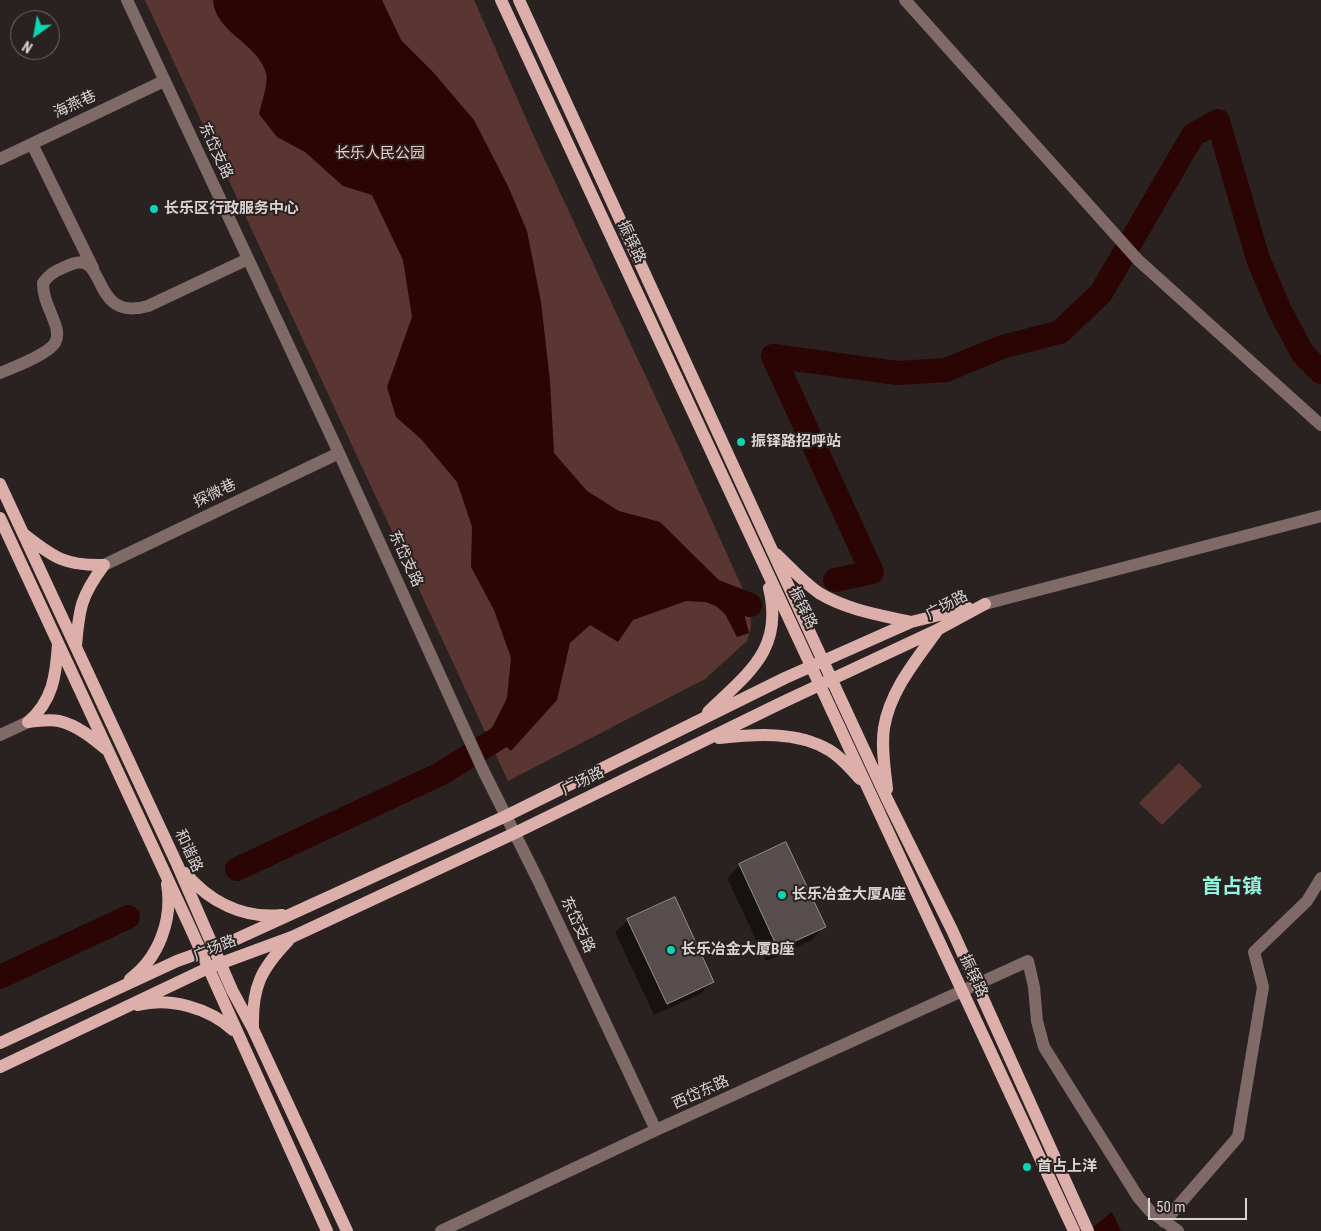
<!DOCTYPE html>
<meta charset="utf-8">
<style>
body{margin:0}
#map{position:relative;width:1321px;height:1231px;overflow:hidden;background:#2a2221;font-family:"Roboto Condensed",sans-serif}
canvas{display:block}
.north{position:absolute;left:10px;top:10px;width:50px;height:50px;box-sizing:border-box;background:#2a2221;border:1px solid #706968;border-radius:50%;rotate:212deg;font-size:14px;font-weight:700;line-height:20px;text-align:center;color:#d9d4d3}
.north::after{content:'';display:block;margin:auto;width:18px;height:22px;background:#0ad5b5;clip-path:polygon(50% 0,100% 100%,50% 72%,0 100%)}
.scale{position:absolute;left:1148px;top:1198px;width:99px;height:22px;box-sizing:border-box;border:2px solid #d9d4d3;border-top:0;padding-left:6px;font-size:15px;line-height:18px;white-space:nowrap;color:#d9d4d3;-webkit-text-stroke:4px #2a2221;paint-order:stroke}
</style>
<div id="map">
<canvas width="1321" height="1231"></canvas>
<div class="north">N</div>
<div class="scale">50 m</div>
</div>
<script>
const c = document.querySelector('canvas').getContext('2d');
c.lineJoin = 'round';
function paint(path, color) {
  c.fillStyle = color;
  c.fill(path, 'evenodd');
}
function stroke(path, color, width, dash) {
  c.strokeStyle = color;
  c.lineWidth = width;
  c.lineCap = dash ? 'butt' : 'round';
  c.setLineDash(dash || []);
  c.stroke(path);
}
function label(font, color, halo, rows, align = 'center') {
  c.font = font + ' "Roboto Condensed","Noto Sans SC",sans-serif';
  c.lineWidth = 4;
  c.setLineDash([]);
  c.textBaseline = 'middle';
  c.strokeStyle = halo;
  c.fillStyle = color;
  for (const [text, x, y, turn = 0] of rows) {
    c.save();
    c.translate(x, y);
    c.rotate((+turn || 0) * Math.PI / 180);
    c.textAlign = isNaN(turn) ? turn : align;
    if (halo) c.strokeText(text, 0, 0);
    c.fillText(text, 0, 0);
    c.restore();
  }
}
const green = new Path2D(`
 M 145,0 L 474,0 L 536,141 L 675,439 L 750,605 L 751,627 L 747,641 L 705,679 L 508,781 Z
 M 1179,763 L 1202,786 L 1162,825 L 1139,803 Z`);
const water = new Path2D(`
 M 213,0 L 382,0 L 401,40 L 433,72 L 474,120 L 508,186 L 527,231 L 541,302 L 550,381 L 554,453 L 587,491 L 619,511 L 660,522 L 741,602 L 749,633 L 737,637 L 725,614 L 716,606 L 705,602 L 686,601 L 633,620 L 618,642 L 590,625 L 570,643 L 557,700 L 511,751 L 490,732 L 507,698 L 511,658 L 494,610 L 471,567 L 472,527 L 457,482 L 421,439 L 396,417 L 387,387 L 412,317 L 403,260 L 372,195 L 343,186 L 305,152 L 277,137 L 259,114 C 261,105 269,81 266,73 C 257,42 215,33 213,0 Z
 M 1112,1212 L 1121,1231 L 1088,1231 Z`);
const shadow = new Path2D(`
 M 740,865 L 824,927 L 812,940 L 766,961 L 727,878 Z
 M 628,920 L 713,982 L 700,994 L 654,1015 L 615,932 Z`);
const river = new Path2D(`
 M 835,580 L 872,572 L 773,356 L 897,373 L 946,370 L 1002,347 L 1060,332 L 1101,293 L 1193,135 L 1218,121 L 1258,259 L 1280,311 L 1303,354 L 1321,372
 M 711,590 L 750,605
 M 237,869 L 440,774 L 500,737 L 517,712
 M 0,977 L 128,917`);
const building = new Path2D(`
 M 786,842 L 826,927 L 778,949 L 739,864 Z
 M 675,897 L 714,982 L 667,1004 L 627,919 Z`);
const minor = new Path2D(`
 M 127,0 L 339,453 L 483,770 L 538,880 L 656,1130
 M 905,0 L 1138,260 L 1321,425
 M 32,144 L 93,268
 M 0,159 L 164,81
 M 0,373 C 14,367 47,355 55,343 C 59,336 57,328 54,321 C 49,307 43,298 43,283 C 50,273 56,271 67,266 C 110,245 87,323 148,306 L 248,259
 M 104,565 L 339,453
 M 985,604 L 1321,516
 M 0,735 L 28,722
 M 1164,1222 L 1238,1137 L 1263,987 L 1254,952 L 1307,901 L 1321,878
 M 441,1231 L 656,1130 L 1028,961 L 1034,987 L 1037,1021 L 1044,1047 L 1138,1197 L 1150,1211 L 1178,1231`);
const major = new Path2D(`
 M 501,0 L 1074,1231
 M 519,0 L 811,635 L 888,801 L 952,930 L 1088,1231
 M 0,484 L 177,864 L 232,990 L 253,1029 L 347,1231
 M 0,518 L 190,927 L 327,1231
 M 25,535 C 54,558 66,566 104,565
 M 776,554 C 790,567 803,582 819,593 C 847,610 880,615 911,622
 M 76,646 C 79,608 81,596 104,565
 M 708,712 C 748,673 784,650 769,588
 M 28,722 C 38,721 49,719 59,721 C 77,725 94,739 107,750
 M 28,722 C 53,701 56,675 58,644
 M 719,738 C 755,734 797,731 829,750 C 841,757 851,769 860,779
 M 887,789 C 885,769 881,748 884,728 C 890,691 916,660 937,631
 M 185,873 C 210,902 243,919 282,915
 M 130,979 C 159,958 173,919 167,884
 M 138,1005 C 170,997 209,1008 233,1030
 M 253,1027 C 252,987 261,969 288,941
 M 0,1043 L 177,961 L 230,942 L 506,816 L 785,678 L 911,622 L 968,608
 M 0,1067 L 208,968 L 292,937 L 515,833 L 781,703 L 937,630 L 985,604`);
const markers = [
 [154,209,5,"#0ad5b5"],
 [741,442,5,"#0ad5b5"],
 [782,895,5,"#0ad5b5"],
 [671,950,5,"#0ad5b5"],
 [1027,1167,5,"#0ad5b5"]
];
const streetNames = [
 ["海燕巷",75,105,-25],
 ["东岱支路",215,151,65],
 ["振铎路",631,242,65],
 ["探微巷",215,494,-26],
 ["东岱支路",405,559,65],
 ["广场路",947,606,-28],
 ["振铎路",802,608,64],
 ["广场路",583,782,-26],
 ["和谐路",188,851,65],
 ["东岱支路",577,925,65],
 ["广场路",215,949,-22],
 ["振铎路",973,976,65],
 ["西岱东路",701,1093,-24]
];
const parkNames = [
 ["长乐人民公园",380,154]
];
const poiNames = [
 ["长乐区行政服务中心",164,209],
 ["振铎路招呼站",751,442],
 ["长乐冶金大厦A座",792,895],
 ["长乐冶金大厦B座",681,950],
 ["首占上洋",1037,1167]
];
const districtNames = [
 ["首占镇",1232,888]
];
paint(green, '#5a3632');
paint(water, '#2a0504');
paint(shadow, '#0007');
stroke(river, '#2a0504', 24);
paint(building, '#564d4c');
stroke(building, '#988e8c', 1);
stroke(minor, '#7f6a67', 12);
stroke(major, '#ddafaa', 12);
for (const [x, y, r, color] of markers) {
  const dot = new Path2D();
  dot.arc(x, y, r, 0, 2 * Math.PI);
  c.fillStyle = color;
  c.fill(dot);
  stroke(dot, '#2a2221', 2);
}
label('15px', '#d9d4d3', '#2a2221', streetNames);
label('15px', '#f9c9c3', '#2a2221', parkNames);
label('bold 15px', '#d9d4d3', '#2a2221', poiNames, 'left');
label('bold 20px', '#92f5dd', '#2a2221', districtNames);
</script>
